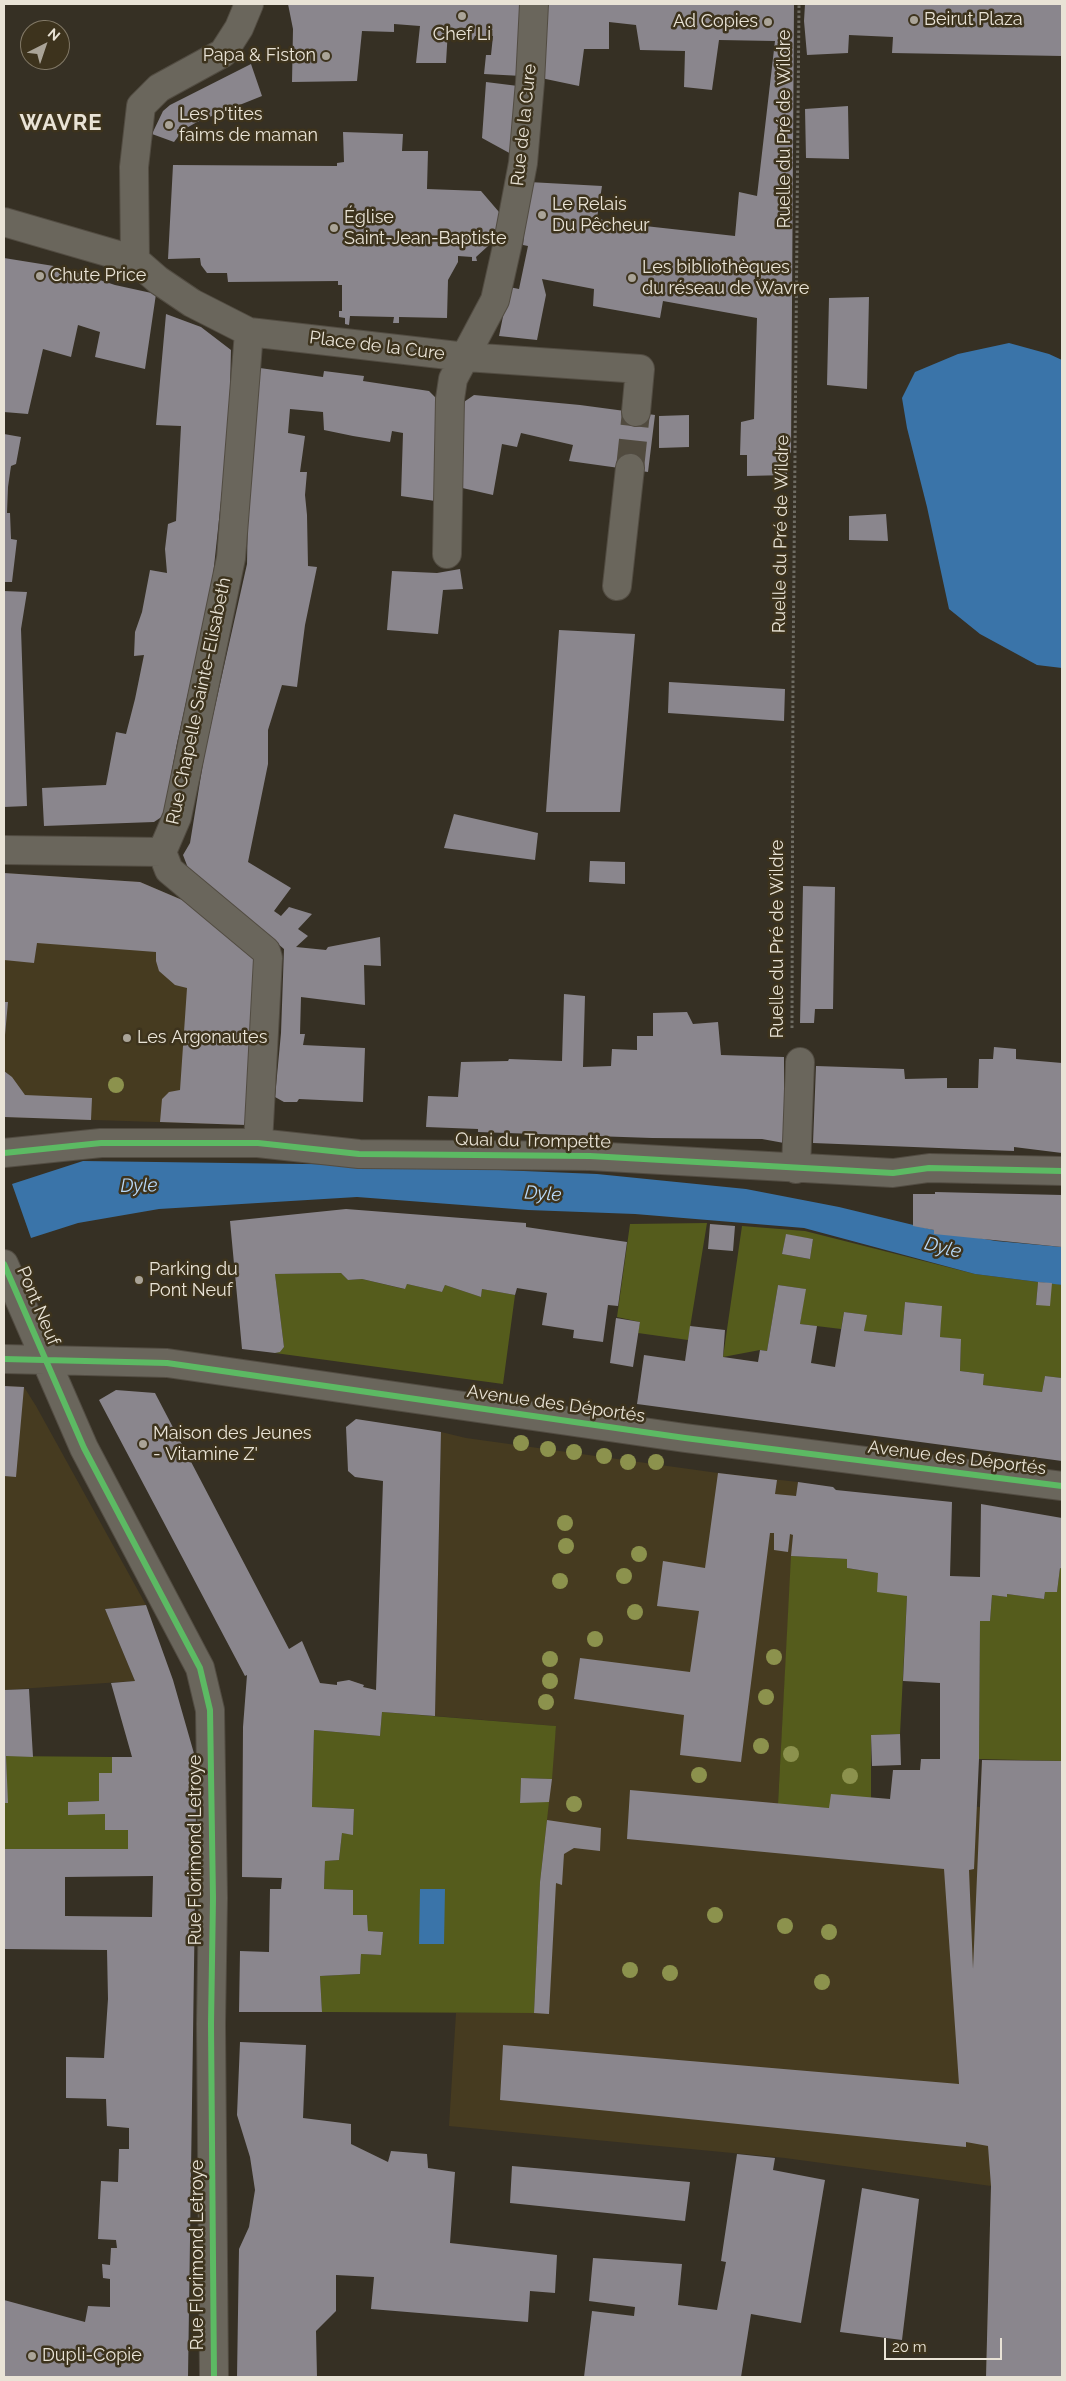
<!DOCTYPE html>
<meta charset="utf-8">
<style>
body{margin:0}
#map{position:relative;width:1066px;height:2381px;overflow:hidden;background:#363024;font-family:Raleway,sans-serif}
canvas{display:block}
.frame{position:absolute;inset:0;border:5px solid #e9e3d6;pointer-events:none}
.north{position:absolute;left:20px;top:20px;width:50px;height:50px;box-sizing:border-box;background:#3d331d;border:1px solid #827967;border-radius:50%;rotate:41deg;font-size:14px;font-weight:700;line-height:20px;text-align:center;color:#e9e3d6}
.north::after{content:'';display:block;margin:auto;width:18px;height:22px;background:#aaa498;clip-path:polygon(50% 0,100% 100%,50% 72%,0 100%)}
.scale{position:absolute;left:884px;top:2338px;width:118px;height:22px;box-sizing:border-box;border:2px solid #e9e3d6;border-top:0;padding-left:6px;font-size:15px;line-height:18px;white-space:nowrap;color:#e9e3d6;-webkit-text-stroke:4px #3d331d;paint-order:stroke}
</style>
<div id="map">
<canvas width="1066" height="2381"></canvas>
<div class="frame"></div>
<div class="north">N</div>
<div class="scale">20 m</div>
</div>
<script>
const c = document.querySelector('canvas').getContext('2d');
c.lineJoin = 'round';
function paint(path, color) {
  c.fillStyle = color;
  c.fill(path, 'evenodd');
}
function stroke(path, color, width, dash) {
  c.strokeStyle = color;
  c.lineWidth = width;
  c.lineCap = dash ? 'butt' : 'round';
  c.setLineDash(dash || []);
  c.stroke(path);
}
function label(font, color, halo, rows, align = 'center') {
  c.font = font + ' Raleway,sans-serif';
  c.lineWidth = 5;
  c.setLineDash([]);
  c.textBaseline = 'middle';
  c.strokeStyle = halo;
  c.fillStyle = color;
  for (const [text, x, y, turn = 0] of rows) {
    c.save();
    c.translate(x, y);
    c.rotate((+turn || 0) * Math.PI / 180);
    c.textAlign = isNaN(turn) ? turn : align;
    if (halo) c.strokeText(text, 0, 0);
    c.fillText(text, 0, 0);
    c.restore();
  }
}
const built = new Path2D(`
 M 4,873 L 140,882 L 201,908 L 246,1125 L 4,1117 Z
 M 4,1386 L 24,1387 L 36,1406 L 146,1605 L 105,1609 L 135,1681 L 4,1690 Z
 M 441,1432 L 466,1438 L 718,1473 L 798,1482 L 791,1534 L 793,1535 L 778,1803 L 831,1794 L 980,1807 L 982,1760 L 1062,1761 L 1062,2377 L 986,2377 L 991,2186 L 785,2158 L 449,2126 L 456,2013 L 534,2013 L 540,1882 L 556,1726 L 435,1716 Z`);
const green = new Path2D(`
 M 707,1223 L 688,1340 L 638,1333 L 640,1322 L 617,1317 L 630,1224 Z
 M 742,1226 L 805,1231 L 975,1274 L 1038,1282 L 1036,1305 L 1052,1283 L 1062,1285 L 1062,1378 L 1045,1376 L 1042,1392 L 983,1385 L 984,1374 L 960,1371 L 961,1340 L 940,1337 L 941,1306 L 905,1302 L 902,1335 L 864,1331 L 866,1315 L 844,1312 L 841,1329 L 800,1324 L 805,1289 L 778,1285 L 767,1351 L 760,1350 L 723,1357 ZM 786,1235 L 813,1239 L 810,1259 L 782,1254 Z
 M 341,1273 L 348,1280 L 362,1279 L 404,1289 L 407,1284 L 442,1292 L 445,1285 L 481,1297 L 482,1289 L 515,1295 L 503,1384 L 275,1353 L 280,1352 L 284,1347 L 275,1274 Z
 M 791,1556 L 847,1559 L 847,1568 L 878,1573 L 907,1596 L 900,1734 L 871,1735 L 871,1798 L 829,1808 L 778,1804 Z
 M 1060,1568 L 1062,1569 L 1062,1761 L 979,1759 L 980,1621 L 990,1621 L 992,1595 L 1007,1597 L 1007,1594 L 1044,1599 L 1045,1592 L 1057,1592 Z
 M 382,1712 L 556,1726 L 552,1779 L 521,1778 L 520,1802 L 549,1802 L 540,1882 L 534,2013 L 322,2012 L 320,1976 L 360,1974 L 361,1954 L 381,1955 L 383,1932 L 368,1931 L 367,1915 L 353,1915 L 352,1890 L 324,1889 L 325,1861 L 339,1860 L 342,1833 L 353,1834 L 354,1809 L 312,1807 L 314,1730 L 380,1736 Z
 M 6,1756 L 112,1757 L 112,1773 L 99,1774 L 99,1801 L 68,1802 L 68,1814 L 105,1814 L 128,1830 L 128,1849 L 4,1849 L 4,1803 L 7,1803 Z`);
const water = new Path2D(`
 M 1009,343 L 1049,354 L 1062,360 L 1062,668 L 1037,665 L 980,634 L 949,609 L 927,507 L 907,428 L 902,398 L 915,372 L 958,354 Z
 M 83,1161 L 377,1165 L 597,1174 L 746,1189 L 839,1207 L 934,1230 L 996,1241 L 1062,1247 L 1062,1285 L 975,1274 L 804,1228 L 635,1214 L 528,1210 L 357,1197 L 159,1209 L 78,1223 L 31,1238 L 12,1184 Z
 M 420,1889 L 445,1889 L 444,1944 L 419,1944 Z`);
const building = new Path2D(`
 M 288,4 L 525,4 L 522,76 L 484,74 L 486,55 L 491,55 L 493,36 L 475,36 L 473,40 L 465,37 L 467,28 L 448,29 L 446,63 L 416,63 L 420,26 L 394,24 L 394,32 L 362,31 L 357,81 L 292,82 L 293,29 Z
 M 545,4 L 794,4 L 791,453 L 787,454 L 787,475 L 747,476 L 747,455 L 740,455 L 741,422 L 754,419 L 757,318 L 663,301 L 660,318 L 593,306 L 594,289 L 542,279 L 546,295 L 537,340 L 499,336 L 509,287 L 519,289 L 528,246 L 523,245 L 529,182 L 602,186 L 597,218 L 609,222 L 735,236 L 739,192 L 757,196 L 775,41 L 719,40 L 712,90 L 684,87 L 685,51 L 640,50 L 636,25 L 609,22 L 609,49 L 584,49 L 579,86 L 541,78 Z
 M 805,4 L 1062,4 L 1062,56 L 892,53 L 893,37 L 849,35 L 848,53 L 807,55 L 804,21 Z
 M 251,64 L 262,96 L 197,122 L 183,130 L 174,142 L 152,134 L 163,111 L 170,105 Z
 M 486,82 L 518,86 L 513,155 L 482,138 Z
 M 848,106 L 849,159 L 806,158 L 805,109 Z
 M 343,132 L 403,134 L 402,151 L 428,151 L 427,189 L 481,191 L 499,212 L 499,236 L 476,257 L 477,261 L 472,261 L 472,257 L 458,256 L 458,262 L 448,280 L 447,318 L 399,317 L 399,323 L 393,323 L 394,317 L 350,316 L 349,325 L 345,324 L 345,318 L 339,317 L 339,311 L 342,311 L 342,285 L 338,285 L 338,281 L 228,282 L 227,273 L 207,273 L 201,265 L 200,258 L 168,259 L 173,165 L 337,166 L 337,163 L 344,162 Z
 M 4,258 L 60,267 L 115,285 L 156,294 L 145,369 L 95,357 L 100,332 L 78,325 L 71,357 L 43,349 L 28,414 L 4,412 Z
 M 869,297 L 867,389 L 827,385 L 829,298 Z
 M 166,314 L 201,327 L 231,350 L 229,426 L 212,585 L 177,743 L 167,796 L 166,814 L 154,822 L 44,826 L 42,788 L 106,785 L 116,732 L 126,734 L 135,699 L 144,655 L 134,656 L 135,632 L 142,612 L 150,570 L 167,573 L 165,549 L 168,524 L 176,521 L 181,426 L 156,425 Z
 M 260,368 L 323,377 L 324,371 L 364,376 L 363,381 L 429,391 L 439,401 L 435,501 L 401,496 L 403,433 L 392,431 L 390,442 L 353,436 L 324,430 L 323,412 L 290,409 L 288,433 L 305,436 L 300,472 L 307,472 L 305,495 L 307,515 L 308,566 L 317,567 L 305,625 L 297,687 L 282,685 L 268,730 L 268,764 L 248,862 L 291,888 L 274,911 L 281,916 L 289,907 L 312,914 L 298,929 L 308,936 L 296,947 L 326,950 L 328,947 L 380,937 L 381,966 L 364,965 L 365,1005 L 301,997 L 300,1034 L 305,1034 L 303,1045 L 365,1048 L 363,1102 L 299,1099 L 297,1102 L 284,1102 L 275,1097 L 281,1033 L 284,949 L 188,868 L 183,855 L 190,843 L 205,751 L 247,564 L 248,511 Z
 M 474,395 L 580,405 L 655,415 L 648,472 L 569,461 L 573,445 L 521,433 L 517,447 L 502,444 L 493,495 L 458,487 L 461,404 Z
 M 689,415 L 689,447 L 659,448 L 659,416 Z
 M 4,434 L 21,437 L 16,464 L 11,466 L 8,487 L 7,513 L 10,513 L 11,539 L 17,540 L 12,582 L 4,582 Z
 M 886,514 L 888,541 L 849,540 L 849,516 Z
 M 460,569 L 463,589 L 443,590 L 438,634 L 387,630 L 392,571 L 437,573 Z
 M 4,591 L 27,592 L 21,629 L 27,806 L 4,807 Z
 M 559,630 L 635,634 L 620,812 L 546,812 Z
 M 669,682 L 785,689 L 784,721 L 668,713 Z
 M 454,814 L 538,833 L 535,860 L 444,848 Z
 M 590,861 L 625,862 L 625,884 L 589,882 Z
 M 4,873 L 140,882 L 201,908 L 256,958 L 246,1125 L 160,1122 L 162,1099 L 169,1092 L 180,1090 L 187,988 L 175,985 L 159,971 L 156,961 L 156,952 L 37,943 L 34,963 L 4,960 Z
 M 803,886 L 835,887 L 833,1009 L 815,1009 L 814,1023 L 800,1023 Z
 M 564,994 L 585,996 L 583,1067 L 611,1066 L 612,1049 L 637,1050 L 637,1036 L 653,1036 L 653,1013 L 687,1012 L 693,1024 L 718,1022 L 721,1055 L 784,1057 L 784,1143 L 762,1139 L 652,1138 L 478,1132 L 478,1129 L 426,1127 L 428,1096 L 458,1097 L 461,1062 L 508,1061 L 509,1059 L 562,1061 Z
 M 4,1002 L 8,1002 L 5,1035 L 4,1035 Z
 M 994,1047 L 1016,1049 L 1016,1059 L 1062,1063 L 1062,1153 L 1014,1147 L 1014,1151 L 813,1143 L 816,1066 L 904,1069 L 905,1079 L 947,1078 L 947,1088 L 978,1088 L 979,1059 L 993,1059 Z
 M 4,1071 L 12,1077 L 25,1095 L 92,1098 L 91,1120 L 4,1117 Z
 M 935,1192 L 1062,1195 L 1062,1247 L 934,1234 L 934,1230 L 913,1226 L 913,1194 L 935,1194 Z
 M 346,1209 L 526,1223 L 526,1227 L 627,1242 L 618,1306 L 608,1305 L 603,1342 L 573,1338 L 574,1330 L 542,1325 L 547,1293 L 517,1288 L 515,1295 L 482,1289 L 481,1297 L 445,1285 L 442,1292 L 407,1284 L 405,1289 L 362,1279 L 348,1280 L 341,1273 L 275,1274 L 284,1347 L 280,1352 L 275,1353 L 242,1349 L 230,1221 Z
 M 710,1224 L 735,1226 L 733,1251 L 708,1249 Z
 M 786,1234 L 813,1239 L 810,1259 L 782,1254 Z
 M 1038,1282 L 1052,1283 L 1050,1306 L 1036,1305 Z
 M 778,1285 L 806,1289 L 800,1324 L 817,1326 L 811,1363 L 835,1367 L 844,1312 L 867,1315 L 864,1331 L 902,1335 L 905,1302 L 942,1306 L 940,1337 L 961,1339 L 960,1371 L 984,1374 L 983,1385 L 1042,1392 L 1045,1376 L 1062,1378 L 1062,1461 L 637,1404 L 644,1355 L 685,1361 L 690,1326 L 725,1330 L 723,1357 L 758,1362 L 760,1350 L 767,1351 Z
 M 616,1318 L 640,1322 L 633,1367 L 610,1363 Z
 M 4,1386 L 24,1387 L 16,1477 L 4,1476 Z
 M 116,1390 L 155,1393 L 289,1649 L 302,1641 L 320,1683 L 337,1685 L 337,1682 L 349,1680 L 364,1685 L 363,1687 L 376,1690 L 383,1481 L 355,1477 L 348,1471 L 346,1427 L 356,1419 L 441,1432 L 435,1716 L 382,1712 L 380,1736 L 314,1730 L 312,1807 L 354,1809 L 353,1835 L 342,1833 L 339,1860 L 325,1861 L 324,1889 L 353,1890 L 353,1915 L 367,1915 L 368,1931 L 383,1932 L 381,1955 L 361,1954 L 360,1974 L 320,1976 L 322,2012 L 239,2012 L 240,1951 L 269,1952 L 270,1889 L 281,1889 L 282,1878 L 242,1877 L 243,1727 L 247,1675 L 245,1676 L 99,1400 Z
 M 718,1473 L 777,1480 L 775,1494 L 796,1496 L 798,1482 L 833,1487 L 836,1490 L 952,1502 L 950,1576 L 980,1577 L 981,1504 L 1062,1518 L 1062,1569 L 1060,1568 L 1057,1592 L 1045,1592 L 1044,1599 L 1007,1594 L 1007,1597 L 992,1595 L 990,1621 L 980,1621 L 979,1759 L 974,1869 L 969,1870 L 973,1969 L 982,1760 L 1062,1761 L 1062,2377 L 986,2377 L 991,2186 L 988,2146 L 966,2142 L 966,2147 L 500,2100 L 503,2045 L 959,2084 L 944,1869 L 627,1839 L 630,1790 L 829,1808 L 831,1794 L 890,1799 L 893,1770 L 920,1770 L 921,1759 L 940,1759 L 940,1683 L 903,1681 L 907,1596 L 877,1592 L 878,1573 L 847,1568 L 847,1559 L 791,1556 L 793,1535 L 790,1534 L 788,1552 L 774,1550 L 774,1533 L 770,1533 L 741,1762 L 680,1755 L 684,1715 L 574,1699 L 580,1658 L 690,1672 L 699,1611 L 657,1606 L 663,1561 L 705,1568 Z
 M 146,1605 L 173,1680 L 195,1757 L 196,1830 L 188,2377 L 4,2377 L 4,2300 L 85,2322 L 88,2306 L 110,2307 L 110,2279 L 103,2278 L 102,2264 L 110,2265 L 111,2248 L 117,2248 L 116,2240 L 98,2239 L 101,2181 L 118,2182 L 119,2149 L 129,2149 L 129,2128 L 107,2126 L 106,2099 L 66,2098 L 66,2057 L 104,2058 L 108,1999 L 107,1950 L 4,1949 L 4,1849 L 128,1849 L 128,1830 L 105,1830 L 105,1814 L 68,1815 L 68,1802 L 99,1801 L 99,1773 L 112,1773 L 112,1757 L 132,1757 L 111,1683 L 135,1681 L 105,1609 ZM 153,1876 L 152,1917 L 65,1916 L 65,1877 Z
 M 29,1689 L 33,1757 L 6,1756 L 8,1803 L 4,1803 L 4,1690 Z
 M 900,1734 L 901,1765 L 872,1766 L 871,1735 Z
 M 521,1778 L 552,1779 L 549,1802 L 520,1803 Z
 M 547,1820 L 601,1828 L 600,1851 L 574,1848 L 564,1854 L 562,1885 L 556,1883 L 549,2014 L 534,2013 L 540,1882 Z
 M 240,2042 L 306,2045 L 303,2118 L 351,2124 L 351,2144 L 388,2162 L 391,2151 L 427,2154 L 428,2168 L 455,2172 L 450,2243 L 557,2255 L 555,2293 L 530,2291 L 528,2322 L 371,2309 L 374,2277 L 336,2275 L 336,2311 L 316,2331 L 317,2377 L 237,2377 L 239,2249 L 249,2227 L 255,2190 L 250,2157 L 237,2115 Z
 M 737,2154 L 775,2158 L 773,2170 L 825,2180 L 801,2323 L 751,2314 L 741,2377 L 584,2377 L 592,2311 L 634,2316 L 635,2307 L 589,2301 L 593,2258 L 682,2264 L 678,2305 L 717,2310 L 726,2262 L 721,2261 Z
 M 512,2166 L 690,2182 L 685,2221 L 510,2203 Z
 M 862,2188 L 919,2199 L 902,2340 L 840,2332 Z`);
const minorTunnel = new Path2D(`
 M 630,468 L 636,412`);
const path = new Path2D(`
 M 792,1028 L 793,677 L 799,4`);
const minor = new Path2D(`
 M 4,222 L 135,260 L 134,167 L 141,106 L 159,88 L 223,53 L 239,28 L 249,4
 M 135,260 L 158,280 L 192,303 L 249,332 L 466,357 L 640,369 L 636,412
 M 249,332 L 231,558 L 177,817 L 162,852 L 169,870 L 266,951 L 268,958 L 258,1143
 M 447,554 L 450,399 L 453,379 L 495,300 L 508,242 L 523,163 L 530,82 L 534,4
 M 617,586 L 630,468
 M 4,850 L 162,852
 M 4,1153 L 101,1143 L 258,1143 L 359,1154 L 590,1156 L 893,1173 L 929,1168 L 1062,1171
 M 796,1169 L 800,1062
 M 4,1264 L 84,1448 L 200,1668 L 210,1710 L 213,1898 L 211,2024 L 214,2377
 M 4,1359 L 167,1363 L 685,1438 L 1062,1486`);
const cycleway = new Path2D(`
 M 4,1153 L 101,1143 L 258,1143 L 359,1154 L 590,1156 L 893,1173 L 929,1168 L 1062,1171
 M 4,1264 L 84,1448 L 200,1668 L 210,1710 L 213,1898 L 211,2024 L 214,2377
 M 4,1359 L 167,1363 L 685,1438 L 1062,1486`);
const trees = [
 [116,1085],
 [521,1443],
 [548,1449],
 [574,1452],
 [604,1456],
 [628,1462],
 [656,1462],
 [565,1523],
 [566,1546],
 [639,1554],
 [624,1576],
 [560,1581],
 [635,1612],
 [595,1639],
 [774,1657],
 [550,1659],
 [550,1681],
 [766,1697],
 [546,1702],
 [761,1746],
 [791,1754],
 [699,1775],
 [850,1776],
 [574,1804],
 [715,1915],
 [785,1926],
 [829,1932],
 [630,1970],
 [670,1973],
 [822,1982]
];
const markers = [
 [462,16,5,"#aaa498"],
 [914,20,5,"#aaa498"],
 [768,22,5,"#aaa498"],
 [326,56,5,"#aaa498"],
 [169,125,5,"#aaa498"],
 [542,215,5,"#aaa498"],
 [334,228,5,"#aaa498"],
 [40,276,5,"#aaa498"],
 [632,278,5,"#aaa498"],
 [127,1038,5,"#aaa498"],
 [139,1280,5,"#aaa498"],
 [143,1444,5,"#aaa498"],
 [32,2356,5,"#aaa498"]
];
const poiNames = [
 ["Beirut Plaza",924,20],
 ["Ad Copies",758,22,"right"],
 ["Chef Li",462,35,"center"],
 ["Papa & Fiston",316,56,"right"],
 ["Les p'tites",179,115],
 ["faims de maman",179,136],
 ["Le Relais",552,205],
 ["Du Pêcheur",552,226],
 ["Église",344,218],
 ["Saint-Jean-Baptiste",344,239],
 ["Les bibliothèques",642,268],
 ["du réseau de Wavre",642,289],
 ["Chute Price",50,276],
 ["Les Argonautes",137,1038],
 ["Parking du",149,1270],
 ["Pont Neuf",149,1291],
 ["Maison des Jeunes",153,1434],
 ["- Vitamine Z'",153,1455],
 ["Dupli-Copie",42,2356]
];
const streetNames = [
 ["Rue de la Cure",524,125,-84],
 ["Ruelle du Pré de Wildre",785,129,-90],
 ["Place de la Cure",377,346,7],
 ["Ruelle du Pré de Wildre",781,534,-89],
 ["Rue Chapelle Sainte-Elisabeth",199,701,-78],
 ["Ruelle du Pré de Wildre",778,939,-90],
 ["Quai du Trompette",533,1141,1],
 ["Pont Neuf",38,1306,67],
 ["Avenue des Déportés",556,1404,8],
 ["Avenue des Déportés",957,1458,7],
 ["Rue Florimond Letroye",196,1850,-90],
 ["Rue Florimond Letroye",198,2255,-90]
];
const waterNames = [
 ["Dyle",139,1186,-1],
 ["Dyle",543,1194,4],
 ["Dyle",943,1248,14]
];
const districtNames = [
 ["WAVRE",61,123]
];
paint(built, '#463b20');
paint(green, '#555c1c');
paint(water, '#3a74a9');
paint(building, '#8a868d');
stroke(minorTunnel, '#514b3f', 28, [28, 14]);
stroke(minor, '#524c42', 30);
stroke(path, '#6f6c63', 3, [2.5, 2.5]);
stroke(minor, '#6a665c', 28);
stroke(cycleway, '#5cba63', 6);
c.fillStyle = '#8c924d';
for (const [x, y] of trees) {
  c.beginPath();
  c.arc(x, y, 8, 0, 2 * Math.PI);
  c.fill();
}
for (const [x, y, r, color] of markers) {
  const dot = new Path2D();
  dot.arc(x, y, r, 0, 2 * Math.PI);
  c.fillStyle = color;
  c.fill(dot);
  stroke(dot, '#3d331d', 2);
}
label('18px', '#e9e3d6', '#3d331d', poiNames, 'left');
label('18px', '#e9e3d6', '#3d331d', streetNames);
label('italic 19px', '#b8d9f9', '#3d331d', waterNames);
c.letterSpacing = '1px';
label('bold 22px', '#e9e3d6', '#3d331d', districtNames);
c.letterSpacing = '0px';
</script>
